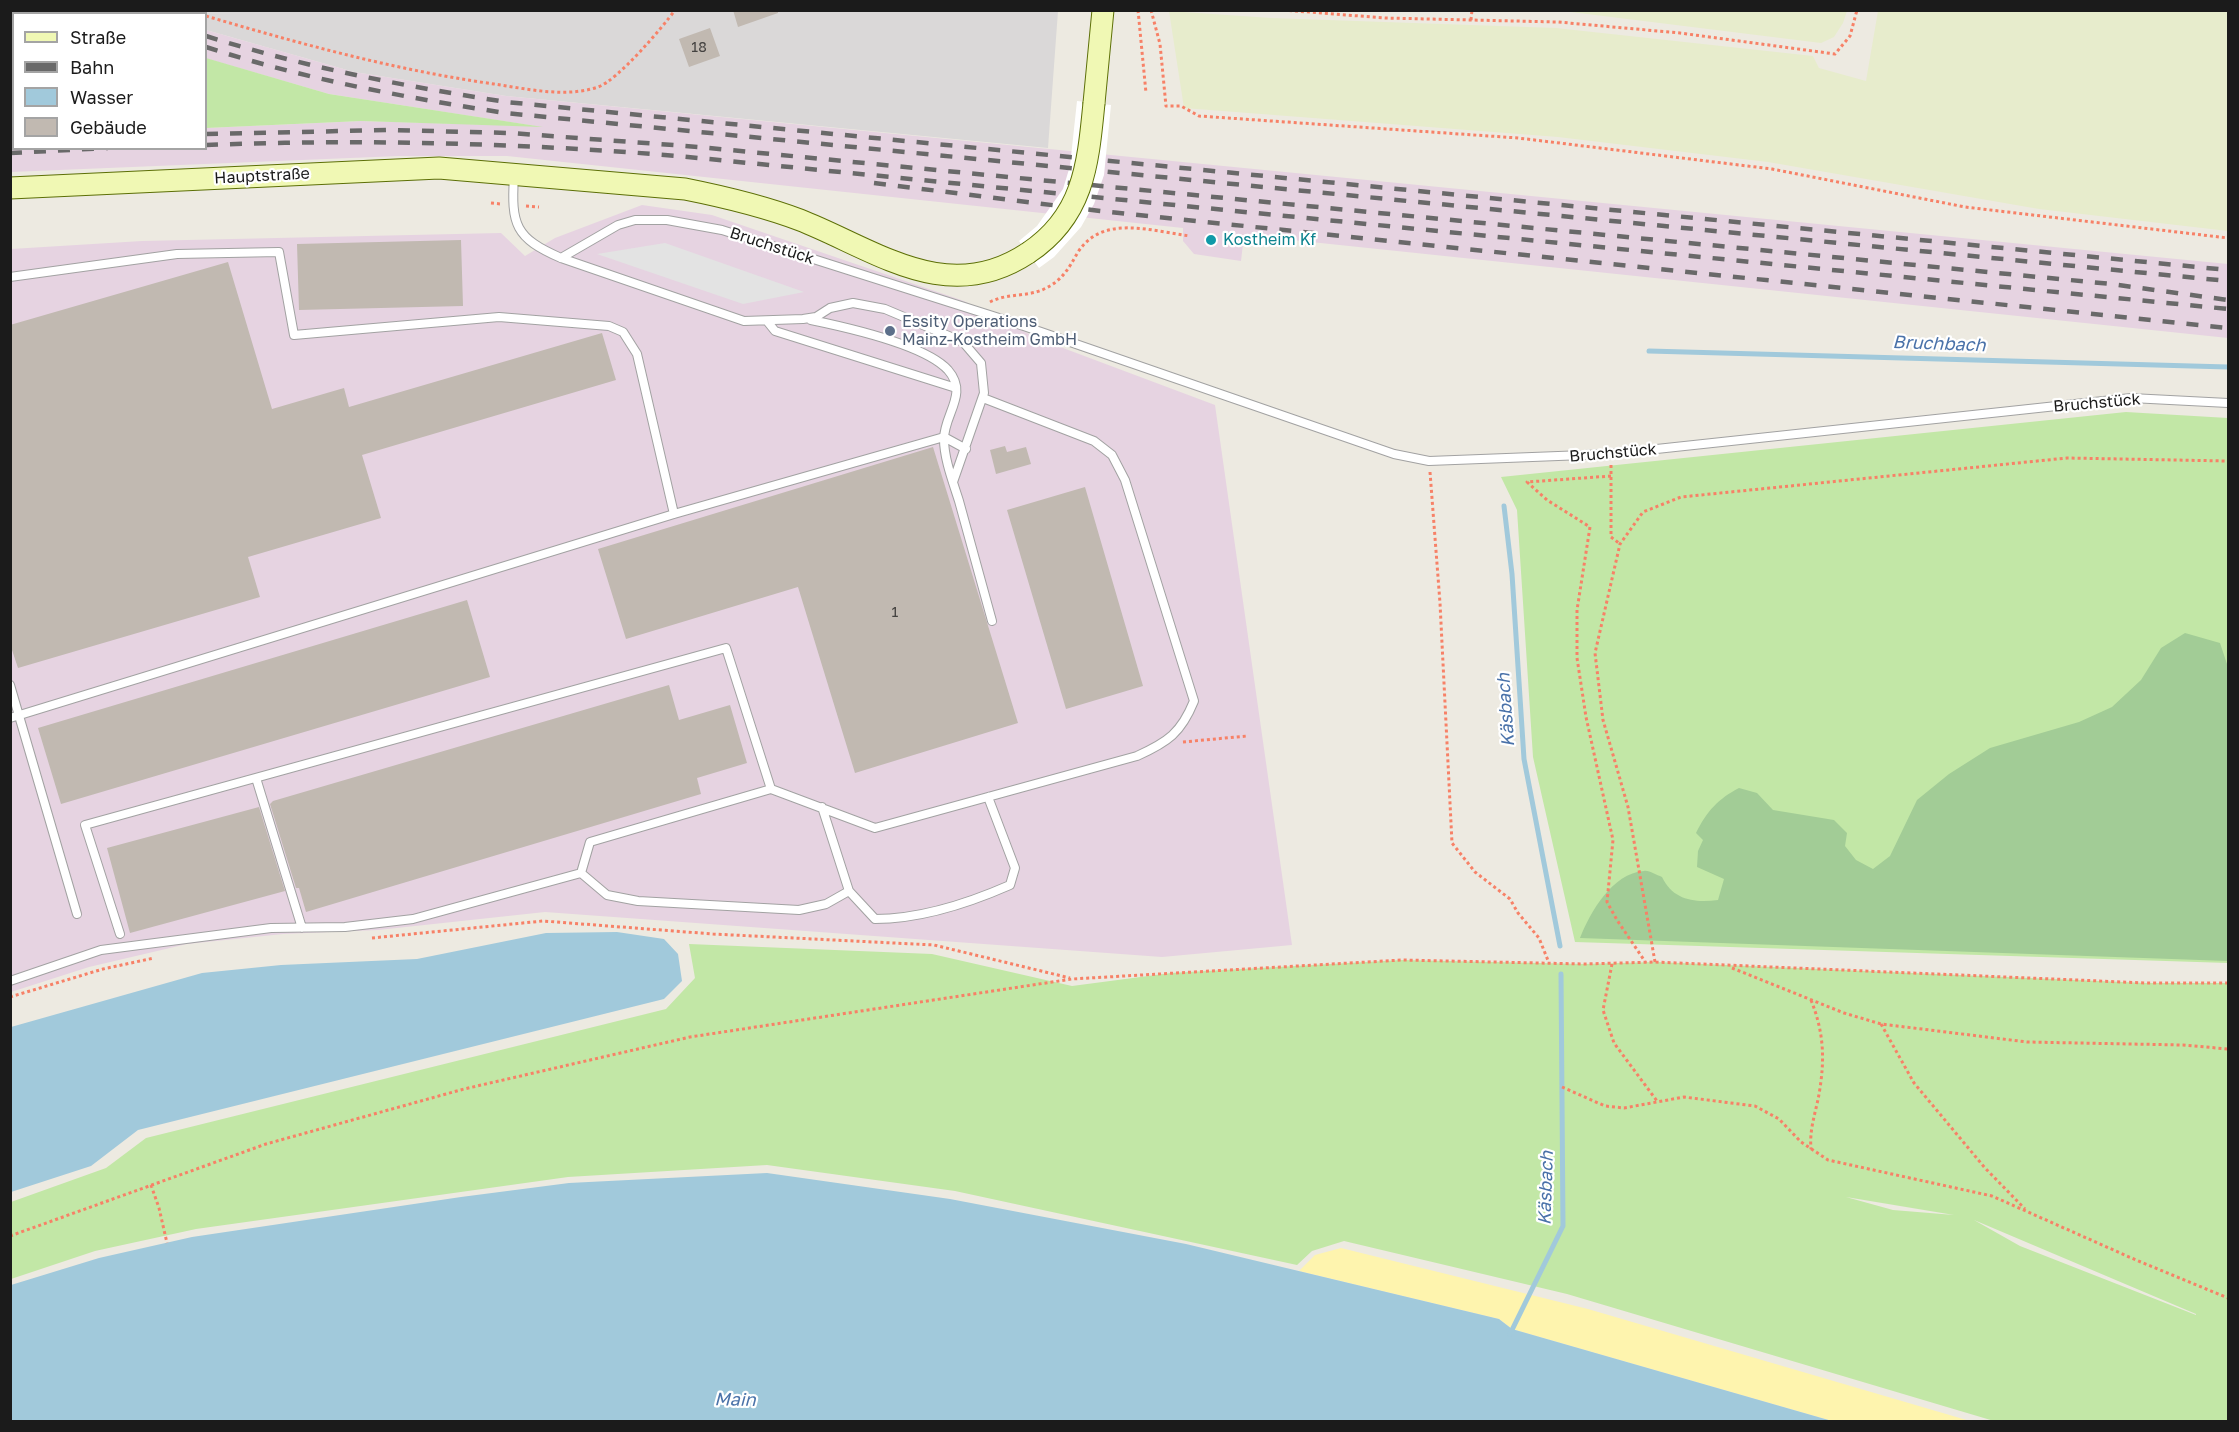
<!DOCTYPE html>
<meta charset="utf-8">
<style>
body{margin:0}
#map{position:relative;width:2239px;height:1432px;overflow:hidden;background:#edeae1;font-family:"Golos Text",sans-serif}
canvas{display:block}
.frame{position:absolute;inset:0;border:12px solid #1b1b1b;pointer-events:none}
.legend{position:absolute;left:12px;top:12px;width:195px;height:138px;box-sizing:border-box;background:#fff;border:2px solid #a4a4a4;margin:0;padding:8px 10px;list-style:none;font-size:18px;color:#1b1b1b}
.legend li{display:flex;align-items:center;gap:12px;height:30px}
.legend b{width:30px;border:2px solid #a4a4a4}
</style>
<div id="map">
<canvas width="2239" height="1432"></canvas>
<div class="frame"></div>
<ul class="legend">
<li><b style="height:8px;background:#f0f8b4"></b>Straße</li>
<li><b style="height:8px;background:#696969"></b>Bahn</li>
<li><b style="height:16px;background:#a1c9db"></b>Wasser</li>
<li><b style="height:16px;background:#c1b9b1"></b>Gebäude</li>
</ul>
</div>
<script>
const c = document.querySelector('canvas').getContext('2d');
c.lineJoin = 'round';
function paint(path, color) {
  c.fillStyle = color;
  c.fill(path, 'evenodd');
}
function stroke(path, color, width, dash) {
  c.strokeStyle = color;
  c.lineWidth = width;
  c.lineCap = dash ? 'butt' : 'round';
  c.setLineDash(dash || []);
  c.stroke(path);
}
function label(font, color, halo, rows, align = 'center') {
  c.font = font + ' "Golos Text",sans-serif';
  c.lineWidth = 4.5;
  c.setLineDash([]);
  c.textBaseline = 'middle';
  c.strokeStyle = halo;
  c.fillStyle = color;
  for (const [text, x, y, turn = 0] of rows) {
    c.save();
    c.translate(x, y);
    c.rotate((+turn || 0) * Math.PI / 180);
    c.textAlign = isNaN(turn) ? turn : align;
    if (halo) c.strokeText(text, 0, 0);
    c.fillText(text, 0, 0);
    c.restore();
  }
}
const residential = new Path2D(`
 M 156,11 L 1058,11 L 1048,148 L 506,96 L 354,72 L 206,30 L 206,14 L 163,13 Z`);
const industrial = new Path2D(`
 M 206,30 L 354,72 L 506,96 L 2228,264 L 2228,338 L 1244,235 L 1241,261 L 1194,254 L 1183,241 L 1183,228 L 507,156 L 399,156 L 11,172 L 10,136 L 13,136 L 14,148 L 206,148 L 206,128 L 361,121 L 535,126 L 329,94 L 208,59 L 206,58 Z
 M 642,205 L 712,215 L 964,301 L 1039,339 L 1215,405 L 1292,945 L 1162,957 L 545,912 L 378,930 L 283,934 L 187,944 L 89,967 L 11,992 L 11,249 L 142,241 L 501,233 L 525,256 L 555,238 Z`);
const farmland = new Path2D(`
 M 1169,11 L 1271,18 L 1556,28 L 1813,56 L 1819,68 L 1866,81 L 1878,11 L 2228,11 L 2228,231 L 2039,209 L 1768,162 L 1558,137 L 1184,108 Z
 M 1510,11 L 1847,10 L 1847,11 L 1843,23 L 1834,37 L 1821,43 L 1571,12 Z`);
const grass = new Path2D(`
 M 77,11 L 84,13 L 14,14 L 14,136 L 11,136 L 11,11 Z
 M 206,58 L 329,94 L 543,127 L 361,121 L 206,128 Z
 M 2126,412 L 2228,418 L 2228,963 L 1575,942 L 1533,757 L 1517,510 L 1501,477 Z
 M 689,944 L 932,954 L 1072,986 L 1171,973 L 1402,960 L 1584,964 L 1656,962 L 2146,983 L 2228,983 L 2228,1421 L 1994,1421 L 1567,1294 L 1344,1241 L 1312,1251 L 1297,1265 L 955,1191 L 767,1165 L 568,1177 L 196,1229 L 95,1251 L 11,1279 L 11,1202 L 106,1168 L 146,1138 L 666,1009 L 695,978 ZM 1846,1197 L 1954,1215 L 1893,1210 ZM 1974,1220 L 2196,1314 L 2196,1315 L 2020,1246 Z`);
const forest = new Path2D(`
 M 2185,633 L 2220,643 L 2228,667 L 2228,961 L 1580,938 C 1590,913 1612,873 1644,871 C 1649,870 1656,875 1662,877 C 1673,900 1694,903 1718,900 L 1724,879 L 1697,867 L 1698,851 L 1703,840 L 1696,833 C 1707,811 1718,799 1739,788 L 1757,793 L 1773,810 L 1834,820 L 1847,833 L 1845,846 L 1856,860 L 1873,869 L 1890,856 L 1917,800 L 1949,774 L 1990,748 L 2079,722 L 2112,707 L 2141,680 L 2161,648 Z`);
const sand = new Path2D(`
 M 1341,1248 L 1588,1309 L 1970,1421 L 1832,1421 L 1512,1329 L 1499,1319 L 1299,1271 L 1315,1255 Z`);
const parking = new Path2D(`
 M 665,243 L 804,292 L 743,304 L 597,254 Z`);
const water = new Path2D(`
 M 617,932 L 664,939 L 678,954 L 682,981 L 664,999 L 138,1130 L 91,1166 L 11,1192 L 11,1027 L 202,973 L 281,965 L 417,959 L 546,933 Z
 M 767,1173 L 950,1199 L 1186,1244 L 1499,1319 L 1512,1329 L 1832,1421 L 11,1421 L 11,1285 L 99,1258 L 192,1237 L 461,1197 L 569,1183 Z`);
const pier = new Path2D(`
 M 1077,101 L 1111,105 L 1104,175 L 1094,204 L 1081,227 L 1054,257 L 1039,268 L 1019,241 L 1037,226 L 1063,189 L 1070,166 Z`);
const stream = new Path2D(`
 M 1649,351 L 2228,367
 M 1504,506 L 1512,574 L 1524,759 L 1560,946
 M 1510,1334 L 1563,1226 L 1561,974`);
const building = new Path2D(`
 M 733,10 L 778,10 L 778,13 L 738,27 Z
 M 710,28 L 720,56 L 689,67 L 679,39 Z
 M 461,240 L 463,306 L 299,310 L 297,244 Z
 M 228,262 L 272,409 L 344,388 L 349,407 L 602,333 L 616,380 L 362,455 L 381,518 L 248,557 L 260,597 L 18,668 L 10,644 L 10,325 Z
 M 1005,446 L 1007,452 L 1026,447 L 1031,464 L 996,474 L 990,450 Z
 M 933,447 L 1018,723 L 855,773 L 798,587 L 626,639 L 598,549 Z
 M 1085,487 L 1143,686 L 1066,709 L 1007,510 Z
 M 467,600 L 490,677 L 61,804 L 38,728 Z
 M 669,685 L 679,720 L 730,705 L 747,763 L 697,778 L 701,794 L 306,912 L 299,888 L 296,888 L 270,804 L 273,801 Z
 M 259,807 L 285,891 L 130,933 L 107,848 Z`);
const path = new Path2D(`
 M 186,10 L 196,14
 M 1138,10 L 1146,93
 M 1151,10 L 1160,44 L 1166,106 L 1181,106 L 1199,116 L 1518,138 L 1772,169 L 1965,207 L 2228,238
 M 1283,10 L 1385,18 L 1558,22 L 1680,33 L 1835,54 L 1850,36 L 1857,10
 M 206,16 C 301,44 395,70 494,84 C 528,89 565,98 598,87 C 618,80 662,28 675,10
 M 1471,20 L 1472,10
 M 491,203 L 501,204
 M 526,206 L 539,207
 M 990,302 C 1007,293 1028,297 1044,289 C 1062,281 1069,268 1078,252 C 1103,214 1151,231 1190,236
 M 1611,465 L 1611,537 L 1620,544
 M 1430,472 L 1440,603 L 1452,843 L 1475,872 L 1510,899 L 1518,913 L 1539,938 L 1549,963
 M 1611,476 L 1527,482 L 1547,500 L 1590,527 L 1577,610 L 1577,658 L 1586,717 L 1613,840 L 1607,902 L 1617,920 L 1646,963
 M 1183,742 L 1247,736
 M 372,938 L 543,921 L 713,934 L 934,945 L 1070,978
 M 1655,962 L 1628,807 L 1603,720 L 1595,653 L 1620,544 L 1643,512 L 1681,497 L 2067,458 L 2228,461
 M 1612,964 L 1603,1010 L 1614,1043 L 1657,1101
 M 1732,968 L 1844,1013 L 1881,1024 L 2027,1042 L 2183,1045 L 2228,1049
 M 10,997 L 103,969 L 154,958
 M 1811,1000 C 1823,1030 1825,1056 1820,1088 C 1817,1110 1809,1127 1811,1149
 M 1881,1024 L 1914,1083 L 1985,1168 L 2025,1209
 M 1562,1087 L 1605,1106 L 1624,1108 L 1684,1097 L 1755,1106 L 1779,1119 L 1801,1142 L 1828,1160 L 1992,1196 L 2136,1260 L 2228,1298
 M 151,1185 L 159,1208 L 167,1243
 M 10,1236 L 266,1144 L 464,1089 L 690,1037 L 1072,979 L 1402,960 L 1584,964 L 1655,962 L 2146,983 L 2228,983`);
const lane = new Path2D(`
 M 514,176 C 511,225 515,238 561,258 L 744,321 L 803,319 L 816,317 L 830,308 L 853,303 L 885,309 L 963,342 L 981,363 L 984,393 L 953,482
 M 561,258 L 618,225 L 635,220 L 667,220 L 722,230 L 1018,324 L 1394,454 L 1429,461 L 1610,454 L 2131,398 L 2228,403
 M 10,277 L 177,254 L 279,252 L 294,335 L 499,317 L 609,326 L 623,332 L 637,354 L 674,514
 M 811,320 C 845,327 924,344 948,370 C 969,394 944,414 944,439 C 944,459 953,482 959,501 C 970,541 981,581 992,621
 M 767,321 L 775,331 L 956,388
 M 10,685 L 77,914
 M 10,718 L 674,514 L 944,437 L 966,449
 M 256,778 L 302,928
 M 822,807 L 849,891 L 875,919 C 920,919 969,903 1010,885 L 1015,868 L 988,797
 M 581,873 L 590,842 L 771,789
 M 120,934 L 85,825 L 726,648 L 771,789 L 875,828 L 1137,756 C 1168,742 1181,733 1194,701 L 1125,480 L 1112,455 L 1094,441 L 983,398
 M 10,981 L 101,950 L 271,928 L 345,927 L 413,919 L 581,873 L 607,895 L 638,901 L 799,910 L 826,904 L 849,891`);
const secondary = new Path2D(`
 M 1094,103 L 1103,10
 M 10,188 L 439,168 L 685,189 C 725,197 763,206 800,220 C 876,250 947,307 1028,253`);
const rail = new Path2D(`
 M 109,10 L 116,14
 M 136,10 L 144,14
 M 206,36 C 304,67 403,86 506,102 L 2228,270
 M 206,47 C 304,79 403,97 505,113 L 2228,281
 M 206,134 L 389,130 L 510,133 L 699,147 L 2111,284 L 2228,300
 M 10,142 L 14,142
 M 206,145 C 363,139 520,143 678,156 L 2228,309
 M 10,153 L 108,148
 M 874,183 L 1100,211 L 2228,328`);
const secondaryBridge = new Path2D(`
 M 1028,253 C 1084,216 1088,164 1094,103`);
const markers = [
 [1211,240,6,"#0f9aa8"],
 [890,331,6,"#5c6f8a"]
];
const numberNames = [
 ["18",699,48],
 ["1",895,613]
];
const streetNames = [
 ["Hauptstraße",262,176,-3],
 ["Bruchstück",772,246,18],
 ["Bruchstück",2097,403,-5],
 ["Bruchstück",1613,453,-5]
];
const cultureNames = [
 ["Kostheim Kf",1223,240]
];
const serviceNames = [
 ["Essity Operations",902,322],
 ["Mainz-Kostheim GmbH",902,340]
];
const waterNames = [
 ["Bruchbach",1939,344,2],
 ["Käsbach",1506,710,-94],
 ["Käsbach",1546,1188,-88],
 ["Main",735,1400,1]
];
paint(residential, '#dad8d8');
paint(industrial, '#e6d3e1');
paint(farmland, '#e7eccc');
paint(grass, '#c2e7a6');
paint(forest, '#a2cc96');
paint(sand, '#fef4ae');
paint(parking, '#e3e3e3');
paint(water, '#a1c9db');
paint(pier, '#fff');
stroke(stream, '#a1c9db', 5);
paint(building, '#c1b9b1');
stroke(lane, '#a2a2a2', 10);
stroke(secondary, '#5c6f06', 23);
stroke(path, '#f78167', 3, [3, 3]);
stroke(lane, '#fff', 8);
stroke(secondary, '#f0f8b4', 21);
stroke(rail, '#696969', 4.5, [12, 12]);
stroke(secondaryBridge, '#5c6f06', 23, []);
stroke(secondaryBridge, '#f0f8b4', 21);
for (const [x, y, r, color] of markers) {
  const dot = new Path2D();
  dot.arc(x, y, r, 0, 2 * Math.PI);
  c.fillStyle = color;
  c.fill(dot);
  stroke(dot, '#fff', 2);
}
label('14px', '#444240', null, numberNames);
label('16px', '#1b1b1b', '#fff', streetNames);
label('16px', '#0d838f', '#fff', cultureNames, 'left');
label('16px', '#4e5e75', '#fff', serviceNames, 'left');
label('italic 18px', '#4a72a9', '#fff', waterNames);
</script>
